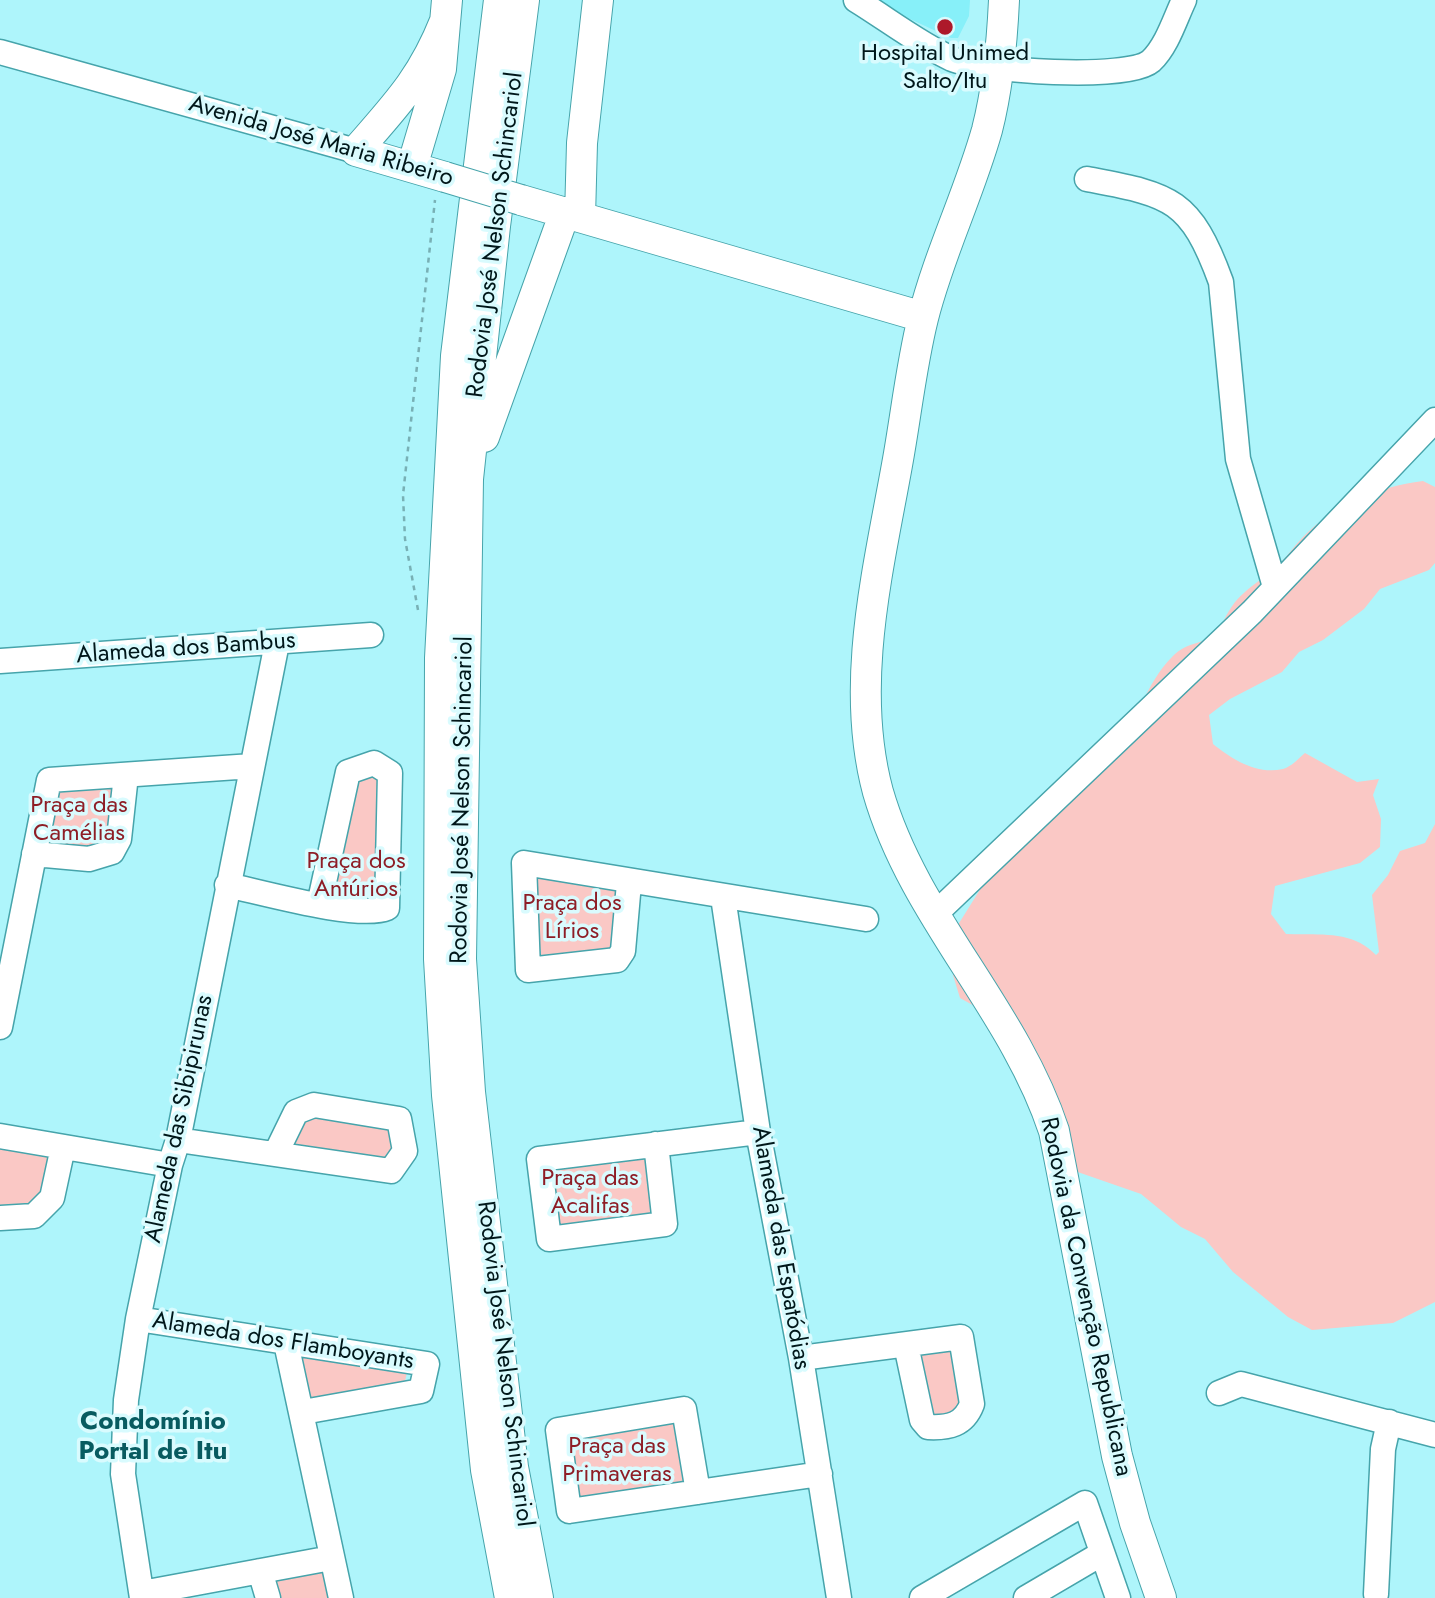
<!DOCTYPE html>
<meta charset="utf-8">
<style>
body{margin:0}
canvas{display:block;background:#aef5fb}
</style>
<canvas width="1435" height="1598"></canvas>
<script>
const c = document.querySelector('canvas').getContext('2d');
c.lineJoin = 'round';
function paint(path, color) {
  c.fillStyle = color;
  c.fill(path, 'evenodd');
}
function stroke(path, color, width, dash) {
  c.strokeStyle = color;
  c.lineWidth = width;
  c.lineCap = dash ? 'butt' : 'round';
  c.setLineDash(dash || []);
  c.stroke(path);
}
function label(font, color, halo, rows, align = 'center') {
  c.font = font + ' Jost,sans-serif';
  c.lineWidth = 7;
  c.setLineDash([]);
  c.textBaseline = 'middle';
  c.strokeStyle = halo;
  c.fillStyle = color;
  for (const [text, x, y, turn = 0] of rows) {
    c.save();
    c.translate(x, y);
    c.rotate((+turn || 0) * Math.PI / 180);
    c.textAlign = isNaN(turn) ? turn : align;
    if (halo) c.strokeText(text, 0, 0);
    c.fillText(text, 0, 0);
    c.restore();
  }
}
const built = new Path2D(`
 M 869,0 L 970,0 L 969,16 L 958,38 L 951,38 Z`);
const green = new Path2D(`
 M 1423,481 L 1435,487 L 1435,563 L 1429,570 L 1380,589 L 1364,609 L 1323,640 L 1299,652 L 1282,672 L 1230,699 L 1209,715 L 1213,744 C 1232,759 1256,775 1283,769 C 1291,767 1299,758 1305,753 L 1357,782 L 1379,779 L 1373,795 L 1381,819 L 1380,847 L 1360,863 L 1275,886 L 1271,914 L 1286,934 C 1319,935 1353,930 1376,955 L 1379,952 L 1372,895 L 1388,875 L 1400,851 L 1425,843 L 1435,824 L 1435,1302 L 1393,1323 L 1312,1330 L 1288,1317 L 1233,1272 L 1205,1239 L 1181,1227 L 1141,1194 L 1069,1169 L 1003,1022 L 960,998 L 953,975 L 951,950 L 956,928 L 981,888 L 1117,750 C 1137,721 1146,683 1172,657 C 1187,641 1205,644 1219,633 C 1232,596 1246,592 1274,569 C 1285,560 1293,547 1303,537 C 1336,504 1377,487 1423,481 Z
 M 350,775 L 384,776 L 382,898 L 364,904 L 325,896 Z
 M 115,779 L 109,847 L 38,850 L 51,781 Z
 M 531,876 L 620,889 L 610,952 L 541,955 Z
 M 297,1115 L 393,1123 L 397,1160 L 284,1148 Z
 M 0,1138 L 61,1148 L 51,1196 L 0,1216 Z
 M 650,1150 L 655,1212 L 558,1231 L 549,1167 Z
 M 956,1341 L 965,1412 L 931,1423 L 909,1348 Z
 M 300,1354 L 408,1368 L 403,1390 L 310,1400 Z
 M 680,1416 L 688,1485 L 574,1503 L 564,1432 Z
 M 328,1565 L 334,1598 L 272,1598 L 265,1578 Z`);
const path = new Path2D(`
 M 418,610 L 405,539 L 403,495 L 435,200`);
const minor = new Path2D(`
 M 856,0 C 887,19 919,44 952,59 C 981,71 1128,81 1151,61 C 1167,46 1175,19 1184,0
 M 0,52 L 356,151
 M 1087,179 C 1170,195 1190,197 1221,282 L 1238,459 L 1275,587
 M 0,661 L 371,635
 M 34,854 L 89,859 L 112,852 L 119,839 L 126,775
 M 629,883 L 623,951 L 617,960 L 528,970 L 524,863 L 866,919
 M 227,885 C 261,892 359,920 387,908 L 390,773 L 374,763 L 348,772 L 319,905
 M 723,897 L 758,1132 L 801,1358 L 839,1598
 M 933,916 L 1252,612 L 1435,420
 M 0,1027 L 49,780 L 252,766
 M 0,1136 L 170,1165
 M 178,1140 L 391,1171 L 405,1151 L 399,1119 L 314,1105 L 296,1112 L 276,1153
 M 656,1144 L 665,1224 L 549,1239 L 539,1159 L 758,1132
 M 0,1218 L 34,1216 L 52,1198 L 63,1147
 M 138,1319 L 427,1364 L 421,1391 L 303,1412
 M 286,1343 L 341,1598
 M 801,1358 L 961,1337 L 972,1404 C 964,1425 949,1428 928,1427 L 922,1420 L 906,1345
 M 1219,1393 L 1241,1384 L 1435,1435
 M 698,1492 L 684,1409 L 558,1430 L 569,1511 L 820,1474
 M 260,1571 L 268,1598
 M 142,1593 L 331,1558
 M 1376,1594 L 1383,1449 L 1389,1422
 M 142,1598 L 123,1474 L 126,1400 L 138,1319 L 170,1165 L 178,1140 L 277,643
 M 922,1598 L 1085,1503 L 1118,1598
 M 1026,1598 L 1101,1554`);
const major = new Path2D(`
 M 499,0 L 456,356 L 440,658 L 439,959 L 447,1095 L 486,1470 L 510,1598
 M 524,0 L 495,226 L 468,479 L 461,959 L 470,1092 L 513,1467 L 538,1598
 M 1004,0 C 1002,44 998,87 987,130 C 969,194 939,254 923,318 C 911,366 906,416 897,465 C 878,571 849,685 878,792 C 914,917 1014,1009 1054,1131 L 1117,1456 L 1135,1523 L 1161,1598
 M 412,167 L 441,69 L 447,0
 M 445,177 L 356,151 C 396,105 422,79 445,21
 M 521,200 L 923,317
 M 580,217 L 582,143 L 598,0
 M 484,437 L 565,212`);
const majorBridge = new Path2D(`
 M 445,177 L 521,200`);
const markers = [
 [945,27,9,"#ad192a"]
];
const poiNames = [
 ["Hospital Unimed",945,54],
 ["Salto/Itu",945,82]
];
const streetNames = [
 ["Avenida José Maria Ribeiro",321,142,16],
 ["Rodovia José Nelson Schincariol",496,235,-83],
 ["Alameda dos Bambus",186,649,-4],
 ["Rodovia José Nelson Schincariol",463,800,-89],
 ["Alameda das Sibipirunas",180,1119,-78],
 ["Alameda das Espatódias",780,1248,80],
 ["Rodovia da Convenção Republicana",1085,1297,78],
 ["Alameda dos Flamboyants",283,1342,9],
 ["Rodovia José Nelson Schincariol",504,1364,83]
];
const parkNames = [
 ["Praça das",79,806],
 ["Camélias",79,834],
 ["Praça dos",356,862],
 ["Antúrios",356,890],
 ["Praça dos",572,904],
 ["Lírios",572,932],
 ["Praça das",590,1179],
 ["Acalifas",590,1207],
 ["Praça das",617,1447],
 ["Primaveras",617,1475]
];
const neighbourhoodNames = [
 ["Condomínio",153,1423],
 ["Portal de Itu",153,1453]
];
paint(built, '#87f0f9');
paint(green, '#fac8c5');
stroke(minor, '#46a4ab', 27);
stroke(major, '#46a4ab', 32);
stroke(path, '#78b0b5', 2.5, [5, 5]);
stroke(minor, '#fff', 24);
stroke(major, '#fff', 30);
stroke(majorBridge, '#46a4ab', 32, []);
stroke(majorBridge, '#fff', 30);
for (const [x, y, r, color] of markers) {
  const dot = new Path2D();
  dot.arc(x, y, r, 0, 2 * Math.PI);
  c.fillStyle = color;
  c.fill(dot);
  stroke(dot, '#d9fbfe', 2.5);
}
label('24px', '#00171a', '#d9fbfe', poiNames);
label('24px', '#00171a', '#d9fbfe', streetNames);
label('24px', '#8e1d26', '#d9fbfe', parkNames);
label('bold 26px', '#085b60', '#d9fbfe', neighbourhoodNames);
</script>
